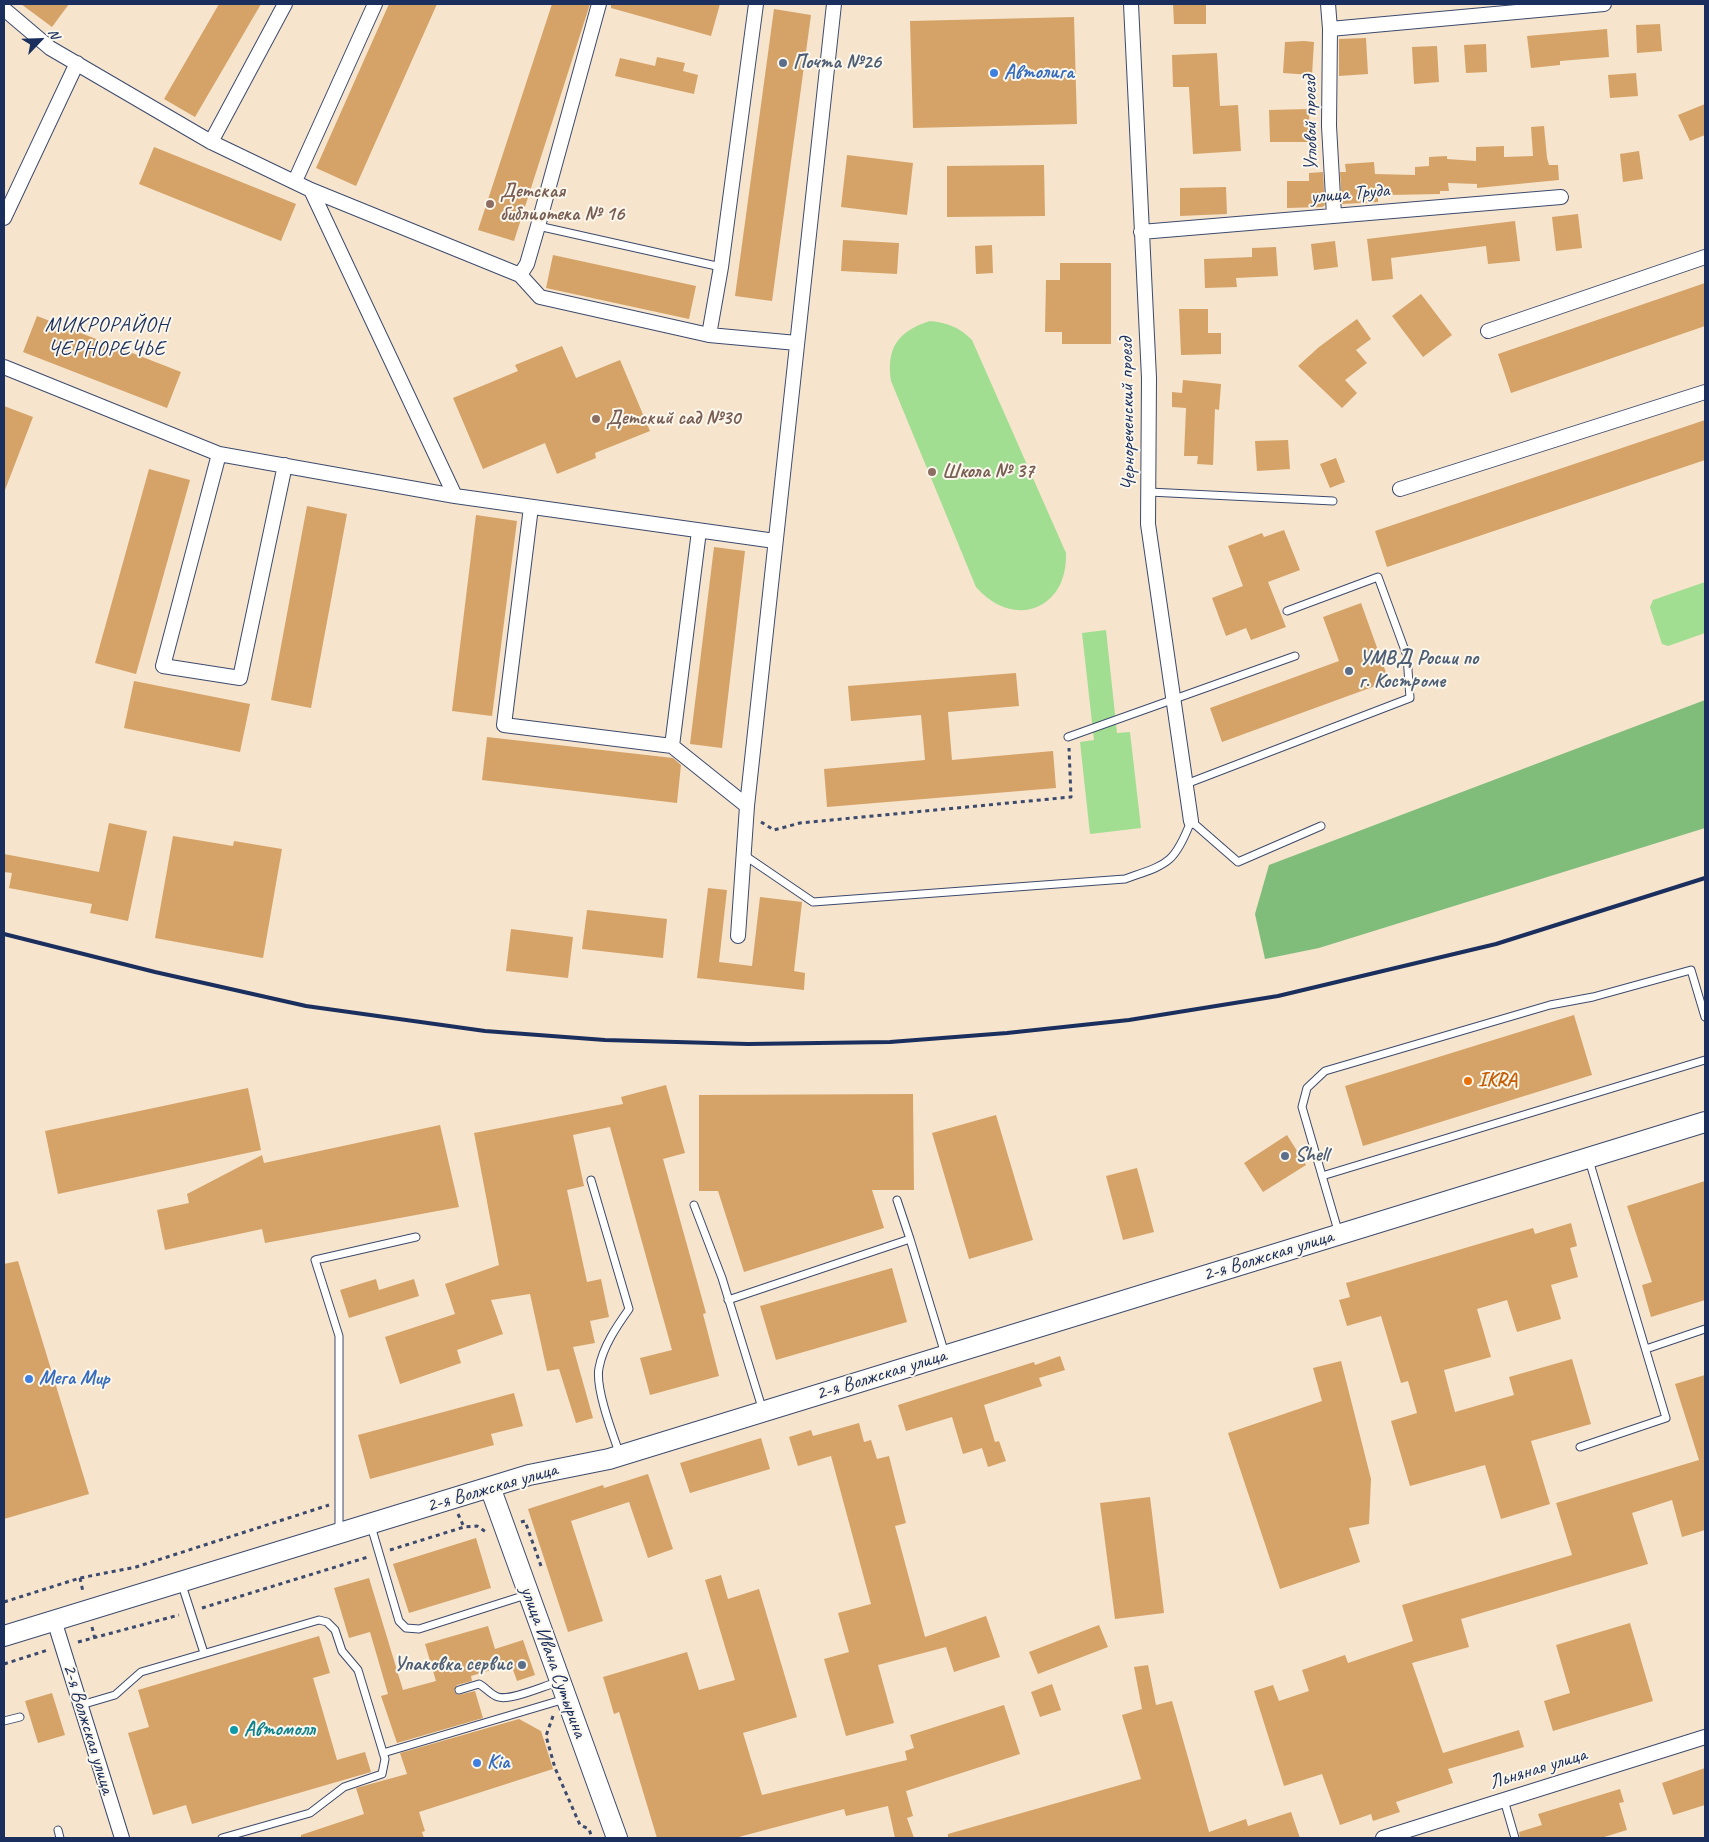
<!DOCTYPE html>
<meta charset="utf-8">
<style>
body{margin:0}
#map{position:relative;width:1709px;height:1842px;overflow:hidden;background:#f6e4cc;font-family:Caveat,sans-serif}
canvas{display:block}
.frame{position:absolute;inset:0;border:5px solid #1b2f5e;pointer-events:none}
.north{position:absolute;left:15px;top:15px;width:50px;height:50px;-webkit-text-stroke:4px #fbf7ec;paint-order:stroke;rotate:66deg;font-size:14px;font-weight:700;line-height:20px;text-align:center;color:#1b2f5e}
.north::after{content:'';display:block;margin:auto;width:18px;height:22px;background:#1b2f5e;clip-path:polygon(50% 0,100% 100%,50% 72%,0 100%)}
</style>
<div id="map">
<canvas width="1709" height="1842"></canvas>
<div class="frame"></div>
<div class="north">N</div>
</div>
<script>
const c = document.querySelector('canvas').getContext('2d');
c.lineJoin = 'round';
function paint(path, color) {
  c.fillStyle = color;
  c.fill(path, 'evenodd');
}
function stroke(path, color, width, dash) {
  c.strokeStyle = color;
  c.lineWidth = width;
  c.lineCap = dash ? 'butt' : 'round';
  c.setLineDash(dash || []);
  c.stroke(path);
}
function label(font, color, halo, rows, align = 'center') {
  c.font = font + ' Caveat,sans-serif';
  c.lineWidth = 4;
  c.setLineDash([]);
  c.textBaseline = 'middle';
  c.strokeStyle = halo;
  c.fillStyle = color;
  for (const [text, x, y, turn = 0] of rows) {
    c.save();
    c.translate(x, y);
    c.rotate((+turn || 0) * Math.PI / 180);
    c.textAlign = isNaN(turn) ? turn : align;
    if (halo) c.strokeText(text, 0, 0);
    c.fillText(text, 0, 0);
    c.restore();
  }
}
const green = new Path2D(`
 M 930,321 C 948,323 959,327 972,340 L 1066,553 C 1068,610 1013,630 976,587 L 891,381 C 886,348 898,331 930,321 Z
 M 1705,582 L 1705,633 L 1668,646 L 1662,644 L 1650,607 L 1653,600 Z
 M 1106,630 L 1117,733 L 1130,732 L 1141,828 L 1090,834 L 1080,742 L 1094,740 L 1082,633 Z`);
const forest = new Path2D(`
 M 1705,700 L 1705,828 L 1319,948 L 1265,959 L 1255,914 L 1269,865 Z`);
const building = new Path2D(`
 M 21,4 L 69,4 L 52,27 Z
 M 219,4 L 261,4 L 195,117 L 164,99 Z
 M 389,4 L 437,4 L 356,186 L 316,168 Z
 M 552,4 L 590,4 L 514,241 L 478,230 Z
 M 611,4 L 720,4 L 711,36 L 611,8 Z
 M 1173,4 L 1206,4 L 1206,24 L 1174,24 Z
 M 774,9 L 811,15 L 772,301 L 735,296 Z
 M 1074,17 L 1077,124 L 913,128 L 910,21 Z
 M 1660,24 L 1662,51 L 1637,53 L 1636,25 Z
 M 1607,29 L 1609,57 L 1560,61 L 1560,65 L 1531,68 L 1527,36 Z
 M 1366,38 L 1368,74 L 1339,76 L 1339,39 Z
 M 1304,41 L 1314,42 L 1312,75 L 1283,73 L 1285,42 Z
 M 1486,44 L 1487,72 L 1466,73 L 1464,45 Z
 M 1437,46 L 1439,82 L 1414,84 L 1412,47 Z
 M 1217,53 L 1220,106 L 1238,105 L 1241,151 L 1193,154 L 1189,87 L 1173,87 L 1172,55 Z
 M 657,57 L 685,63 L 683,71 L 698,75 L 694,94 L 615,76 L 620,58 L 655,66 Z
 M 1636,73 L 1638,96 L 1610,98 L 1608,75 Z
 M 1705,104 L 1705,135 L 1690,141 L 1678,115 Z
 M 1309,109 L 1310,142 L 1270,142 L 1269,110 Z
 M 1544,126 L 1547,158 L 1549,165 L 1558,165 L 1559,180 L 1477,188 L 1477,184 L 1448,183 L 1449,191 L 1440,191 L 1440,194 L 1388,195 L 1388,197 L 1378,197 L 1378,202 L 1342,204 L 1340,172 L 1346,172 L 1345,164 L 1374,162 L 1375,174 L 1415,175 L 1415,167 L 1429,166 L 1429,157 L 1447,156 L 1447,159 L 1476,161 L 1476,147 L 1504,146 L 1504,157 L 1533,156 L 1531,127 Z
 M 154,147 L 296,204 L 281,241 L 139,184 Z
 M 1639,151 L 1643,179 L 1623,182 L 1620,154 Z
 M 847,155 L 913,163 L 907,215 L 841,207 Z
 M 1044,165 L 1045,216 L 947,217 L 947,166 Z
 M 1323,172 L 1325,205 L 1322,207 L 1287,208 L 1287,181 L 1309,181 L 1309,173 Z
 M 1226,187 L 1227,214 L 1180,216 L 1180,188 Z
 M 1578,214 L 1582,248 L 1556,251 L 1552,217 Z
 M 1515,221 L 1520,261 L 1488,264 L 1486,246 L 1391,258 L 1393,279 L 1372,281 L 1367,239 Z
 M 843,240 L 899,243 L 897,274 L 841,271 Z
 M 1335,241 L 1338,267 L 1314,270 L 1311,244 Z
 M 992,245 L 993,273 L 976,274 L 975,246 Z
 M 1276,247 L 1278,276 L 1236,278 L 1237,287 L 1205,288 L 1204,259 L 1252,257 L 1252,248 Z
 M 553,255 L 696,286 L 689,319 L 546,288 Z
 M 1060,263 L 1111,263 L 1111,344 L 1062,344 L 1062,332 L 1045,332 L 1046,280 L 1060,280 Z
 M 1705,283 L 1705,326 L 1511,393 L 1498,354 Z
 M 1421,294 L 1452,335 L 1423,357 L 1392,316 Z
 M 1179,309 L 1208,309 L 1208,333 L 1221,333 L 1221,354 L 1181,355 Z
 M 37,316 L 181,372 L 167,408 L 23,352 Z
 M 1357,319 L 1371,339 L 1356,350 L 1367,363 L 1345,380 L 1357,393 L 1342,408 L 1298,366 L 1319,347 Z
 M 562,346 L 576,378 L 620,360 L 650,431 L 595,453 L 596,458 L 557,474 L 545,443 L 483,469 L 453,398 L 518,371 L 515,365 Z
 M 1183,380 L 1221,384 L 1219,410 L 1215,409 L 1213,465 L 1197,464 L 1198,456 L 1184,456 L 1186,408 L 1172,407 L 1172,392 L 1182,393 Z
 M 4,406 L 33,417 L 5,490 L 4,490 Z
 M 1705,420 L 1705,460 L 1387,567 L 1375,531 Z
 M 1288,440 L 1290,469 L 1257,471 L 1255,441 Z
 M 1336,458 L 1345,482 L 1330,488 L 1320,464 Z
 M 149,469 L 190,480 L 136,674 L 95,663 Z
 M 307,506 L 347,514 L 311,708 L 271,700 Z
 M 476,515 L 517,521 L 492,716 L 452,711 Z
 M 1284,530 L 1300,570 L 1268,582 L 1286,627 L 1251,640 L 1246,628 L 1226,636 L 1212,598 L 1243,586 L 1228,546 L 1262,533 L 1264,537 Z
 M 714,547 L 745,551 L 722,748 L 690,744 Z
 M 1361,603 L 1389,681 L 1222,742 L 1210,708 L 1339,661 L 1323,617 Z
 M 1016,673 L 1019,706 L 948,712 L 952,760 L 1053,751 L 1056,788 L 827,807 L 824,769 L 925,760 L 921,715 L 851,721 L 848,686 Z
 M 134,681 L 250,704 L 240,752 L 124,728 Z
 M 487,737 L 673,758 L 681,765 L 677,803 L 482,780 Z
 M 109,823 L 147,831 L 128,921 L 90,913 L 92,904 L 9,888 L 12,873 L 4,872 L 4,854 L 99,872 Z
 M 173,836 L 233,846 L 234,841 L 282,849 L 263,958 L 155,938 Z
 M 708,888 L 727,890 L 719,962 L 752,966 L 760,897 L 802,902 L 794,971 L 805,973 L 804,990 L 697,978 Z
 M 587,910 L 667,919 L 663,958 L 582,949 Z
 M 511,929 L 573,937 L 568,978 L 506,971 Z
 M 1574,1015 L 1592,1075 L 1363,1146 L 1345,1086 Z
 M 666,1085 L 685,1153 L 663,1159 L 706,1313 L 703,1314 L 719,1376 L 650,1395 L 640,1358 L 672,1350 L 610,1127 L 573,1135 L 584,1186 L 567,1190 L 587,1282 L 601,1279 L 609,1317 L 590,1321 L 595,1343 L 573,1347 L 593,1418 L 576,1423 L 559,1369 L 547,1371 L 530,1294 L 491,1300 L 503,1334 L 457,1350 L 461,1363 L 400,1384 L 385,1337 L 455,1314 L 445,1284 L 499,1265 L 474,1133 L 623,1104 L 621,1097 Z
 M 248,1088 L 261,1150 L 58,1194 L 45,1131 Z
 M 913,1094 L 914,1190 L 872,1190 L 884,1228 L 744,1272 L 718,1191 L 699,1191 L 699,1095 Z
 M 996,1115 L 1033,1240 L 969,1259 L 932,1133 Z
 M 440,1125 L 459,1207 L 265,1243 L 262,1229 L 165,1250 L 157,1210 L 189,1203 L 187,1194 L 262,1155 L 264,1163 Z
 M 1287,1135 L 1306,1165 L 1263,1192 L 1244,1163 Z
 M 1137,1168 L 1154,1232 L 1123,1240 L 1106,1176 Z
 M 1705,1181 L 1705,1300 L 1651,1317 L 1642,1285 L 1652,1282 L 1627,1206 Z
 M 1571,1223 L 1577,1246 L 1570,1248 L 1578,1277 L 1551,1285 L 1561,1319 L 1517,1332 L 1507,1300 L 1477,1309 L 1491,1357 L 1444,1370 L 1455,1412 L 1514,1395 L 1509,1377 L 1572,1359 L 1591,1424 L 1531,1441 L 1550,1504 L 1501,1519 L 1485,1465 L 1410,1486 L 1391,1421 L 1417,1413 L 1408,1381 L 1401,1383 L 1381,1316 L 1347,1326 L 1339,1300 L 1350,1297 L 1346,1283 L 1533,1228 L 1535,1234 Z
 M 18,1261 L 89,1494 L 4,1519 L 4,1264 Z
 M 892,1268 L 907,1322 L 776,1360 L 760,1306 Z
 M 376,1279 L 379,1290 L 414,1279 L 419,1296 L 349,1318 L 340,1290 Z
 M 1060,1356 L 1065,1370 L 1039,1378 L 1042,1386 L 984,1405 L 995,1442 L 999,1441 L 1006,1461 L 988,1467 L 982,1448 L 963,1454 L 952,1417 L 906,1431 L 898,1405 L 1034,1362 L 1035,1365 Z
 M 1341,1361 L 1371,1479 L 1369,1524 L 1349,1528 L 1360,1562 L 1280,1589 L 1228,1433 L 1322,1401 L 1313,1368 Z
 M 1705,1375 L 1705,1530 L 1682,1537 L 1672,1500 L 1632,1513 L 1648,1564 L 1461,1619 L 1469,1647 L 1412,1663 L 1443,1753 L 1519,1730 L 1524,1747 L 1448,1769 L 1453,1783 L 1396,1802 L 1400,1812 L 1373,1821 L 1371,1814 L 1340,1825 L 1322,1774 L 1284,1786 L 1254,1691 L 1273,1685 L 1279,1701 L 1309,1691 L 1302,1670 L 1345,1655 L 1348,1663 L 1413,1641 L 1402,1605 L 1572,1555 L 1556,1503 L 1699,1460 L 1675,1384 Z
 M 514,1393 L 523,1426 L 491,1434 L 494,1445 L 370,1479 L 358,1435 Z
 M 859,1423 L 864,1442 L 871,1440 L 877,1459 L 889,1456 L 906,1523 L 895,1526 L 925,1637 L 986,1616 L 1000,1657 L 954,1672 L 946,1647 L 878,1665 L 894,1723 L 846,1736 L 824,1659 L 849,1652 L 838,1613 L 871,1604 L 831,1456 L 798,1466 L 789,1437 L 811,1430 L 813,1436 Z
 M 761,1438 L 770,1469 L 690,1493 L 680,1463 Z
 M 648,1474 L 673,1549 L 648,1558 L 629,1502 L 571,1521 L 603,1621 L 568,1632 L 528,1509 L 603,1485 L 604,1488 Z
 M 1150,1497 L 1164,1613 L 1115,1619 L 1100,1503 Z
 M 476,1538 L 491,1588 L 409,1613 L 393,1564 Z
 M 721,1575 L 728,1599 L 759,1589 L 797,1717 L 743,1733 L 762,1795 L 907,1760 L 905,1751 L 914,1748 L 910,1735 L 1004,1705 L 1020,1754 L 906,1791 L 913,1816 L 907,1818 L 914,1838 L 895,1838 L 888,1806 L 846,1816 L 844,1809 L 735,1838 L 657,1838 L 619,1712 L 614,1714 L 603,1677 L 687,1652 L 699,1690 L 735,1680 L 705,1580 Z
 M 369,1578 L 403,1690 L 436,1681 L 425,1644 L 488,1626 L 495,1649 L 523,1640 L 535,1675 L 517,1681 L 511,1664 L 471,1676 L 472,1681 L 457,1685 L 454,1691 L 458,1695 L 475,1691 L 483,1718 L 397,1743 L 381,1696 L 388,1694 L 370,1632 L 349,1638 L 334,1588 Z
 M 1630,1623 L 1653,1701 L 1553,1731 L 1544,1701 L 1570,1693 L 1556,1645 Z
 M 1099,1625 L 1108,1647 L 1038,1674 L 1029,1652 Z
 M 319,1636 L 330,1673 L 313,1678 L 337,1760 L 365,1752 L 371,1772 L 192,1824 L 186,1805 L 153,1815 L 128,1733 L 149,1727 L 138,1690 Z
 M 1148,1665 L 1156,1705 L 1172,1701 L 1209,1832 L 1246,1819 L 1248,1826 L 1291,1812 L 1300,1838 L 948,1838 L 948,1834 L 1141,1779 L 1122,1715 L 1142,1709 L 1134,1667 Z
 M 1052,1684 L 1061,1710 L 1040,1717 L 1031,1692 Z
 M 52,1693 L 65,1735 L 38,1743 L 25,1701 Z
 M 519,1719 L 541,1731 L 553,1769 L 419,1812 L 425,1831 L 422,1832 L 424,1838 L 301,1838 L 301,1835 L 364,1814 L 356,1788 L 407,1774 L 400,1753 Z
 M 1705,1768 L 1705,1805 L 1673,1815 L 1662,1783 Z
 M 1620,1789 L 1624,1802 L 1619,1803 L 1627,1830 L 1601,1838 L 1520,1838 L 1519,1832 L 1542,1825 L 1538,1814 Z`);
const path = new Path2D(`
 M 761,822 L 774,830 L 800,823 L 1071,797 L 1069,748
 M 458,1514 L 464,1527
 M 521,1522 L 525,1521 L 541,1566
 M 390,1550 L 464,1527 L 477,1526 L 486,1532
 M 80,1578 L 83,1592
 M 4,1602 L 80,1578 L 136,1567 L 329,1505
 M 202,1608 L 368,1557
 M 92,1627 L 95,1639
 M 78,1642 L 179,1615
 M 4,1664 L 48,1650
 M 553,1716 L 546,1736 L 555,1768 L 580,1825 L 589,1829 L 592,1838`);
const lane = new Path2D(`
 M 538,226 L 721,267
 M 1149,492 L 1333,501
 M 1068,737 L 1295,656
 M 1186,784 L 1410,698 L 1407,656 L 1378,577 L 1287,611
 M 744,855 L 813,902 L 1125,879 C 1167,864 1174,865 1191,821 L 1238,862 L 1321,826
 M 1322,1176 L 1705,1060
 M 591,1180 L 629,1309 C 617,1326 603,1346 599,1368 C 595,1388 613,1435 620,1455
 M 694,1205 L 722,1278 L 763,1411
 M 1339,1234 L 1302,1107 L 1307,1088 L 1325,1071 L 1550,1005 L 1593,997 L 1691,970 L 1705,1017
 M 910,1239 L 945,1354
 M 728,1300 L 910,1239 L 897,1200
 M 1646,1349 L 1705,1329
 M 1580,1447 L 1666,1418 L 1589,1160
 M 371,1526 L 399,1621 L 406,1628 L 419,1629 L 526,1595
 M 339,1530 L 339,1336 L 315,1260 L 416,1237
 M 181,1582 L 204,1653
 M 459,1690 L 479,1684 C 485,1687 491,1695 498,1697 C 511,1701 543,1686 558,1682
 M 81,1705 L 115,1695 L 141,1672 L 319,1620 L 327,1622 L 335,1630 L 342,1651 L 358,1670 L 385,1759 L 382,1774 L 344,1787 L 310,1813 L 222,1838
 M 4,1721 L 20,1717
 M 383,1753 L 565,1699
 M 1504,1800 L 1515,1838
 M 58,1830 L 60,1838`);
const street = new Path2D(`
 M 1131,4 L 1149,378 L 1148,524 L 1191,821
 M 1328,4 L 1330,29 L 1329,126 L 1334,215
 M 4,9 L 50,48 L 211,142 L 311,190 L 520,275 L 540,297 L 709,335 L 797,343
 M 1330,29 L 1604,4
 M 211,142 L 285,4
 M 295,181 L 375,4
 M 4,218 L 77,63
 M 1141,232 L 1561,197
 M 520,275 L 527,264 L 538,226 L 599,4
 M 1488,331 L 1705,257
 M 709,335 L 721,267 L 756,4
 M 4,367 L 219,454 L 455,496 L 311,190
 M 219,454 L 163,666 L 240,678 L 285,465
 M 1400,489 L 1705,392
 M 455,496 L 775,541
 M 531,507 L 504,725 L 672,746 L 699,531
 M 672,746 L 747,806
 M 738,936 L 747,806 L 834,4
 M 54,1620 L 122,1838
 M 1383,1838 L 1705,1737`);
const secondary = new Path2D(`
 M 490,1487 L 617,1838
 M 4,1636 L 529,1475 L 609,1459 L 1705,1122`);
const rail = new Path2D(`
 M 4,934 L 155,972 L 306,1006 L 485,1031 L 605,1040 L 748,1044 L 890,1042 L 1007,1033 L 1129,1020 L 1278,996 L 1496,944 L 1705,878`);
const markers = [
 [783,63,5,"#5c6f8a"],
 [994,73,5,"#3f7fe0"],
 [490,204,5,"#8d6e63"],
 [596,419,5,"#8d6e63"],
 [932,472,5,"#8d6e63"],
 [1349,671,5,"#5c6f8a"],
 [1468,1081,5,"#e8710a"],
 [1285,1156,5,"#5c6f8a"],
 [29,1379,5,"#3f7fe0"],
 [522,1665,5,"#5c6f8a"],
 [234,1730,5,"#0f9aa8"],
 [477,1763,5,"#3f7fe0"]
];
const serviceNames = [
 ["Почта №26",793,63],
 ["УМВД Росии по",1359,659],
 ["г. Костроме",1359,682],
 ["Shell",1295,1156],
 ["Упаковка сервис",512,1665,"right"]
];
const shopNames = [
 ["Автолига",1004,73],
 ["Мега Мир",39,1379],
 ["Kia",487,1763]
];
const streetNames = [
 ["Угловой проезд",1311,123,-91],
 ["улица Труда",1350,194,-5],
 ["Чернореченский проезд",1128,414,-91],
 ["2-я Волжская улица",1268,1256,-17],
 ["2-я Волжская улица",881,1375,-17],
 ["2-я Волжская улица",492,1488,-16],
 ["улица Ивана Сутырина",553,1662,70],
 ["2-я Волжская улица",88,1729,73],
 ["Льняная улица",1538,1769,-17]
];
const educationNames = [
 ["Детская",500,192],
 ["библиотека № 16",500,215],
 ["Детский сад №30",606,419],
 ["Школа № 37",942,472]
];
const foodNames = [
 ["IKRA",1478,1081]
];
const cultureNames = [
 ["Автомолл",244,1730]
];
const neighbourhoodNames = [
 ["МИКРОРАЙОН",107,325],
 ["ЧЕРНОРЕЧЬЕ",107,349]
];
paint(green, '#a1de91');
paint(forest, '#80bd7b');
paint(building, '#d5a368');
stroke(lane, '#3c4a6e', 9);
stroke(street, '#3c4a6e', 16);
stroke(secondary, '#3c4a6e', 22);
stroke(path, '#3c4a6e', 3, [4, 4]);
stroke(lane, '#fff', 7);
stroke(street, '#fff', 14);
stroke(secondary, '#fff', 20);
stroke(rail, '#1b2f5e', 4);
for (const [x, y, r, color] of markers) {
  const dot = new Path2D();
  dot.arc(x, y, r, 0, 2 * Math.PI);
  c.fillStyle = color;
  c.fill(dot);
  stroke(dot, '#fbf7ec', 2);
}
label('bold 20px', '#4e5e75', '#fbf7ec', serviceNames, 'left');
label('bold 20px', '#366cbe', '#fbf7ec', shopNames, 'left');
label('20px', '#1b2f5e', '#fbf7ec', streetNames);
label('bold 20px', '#785e54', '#fbf7ec', educationNames, 'left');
label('bold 20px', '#c56008', '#fbf7ec', foodNames, 'left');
label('bold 20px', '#0d838f', '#fbf7ec', cultureNames, 'left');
c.letterSpacing = '1px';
label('21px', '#1b2f5e', '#fbf7ec', neighbourhoodNames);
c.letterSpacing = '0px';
</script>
